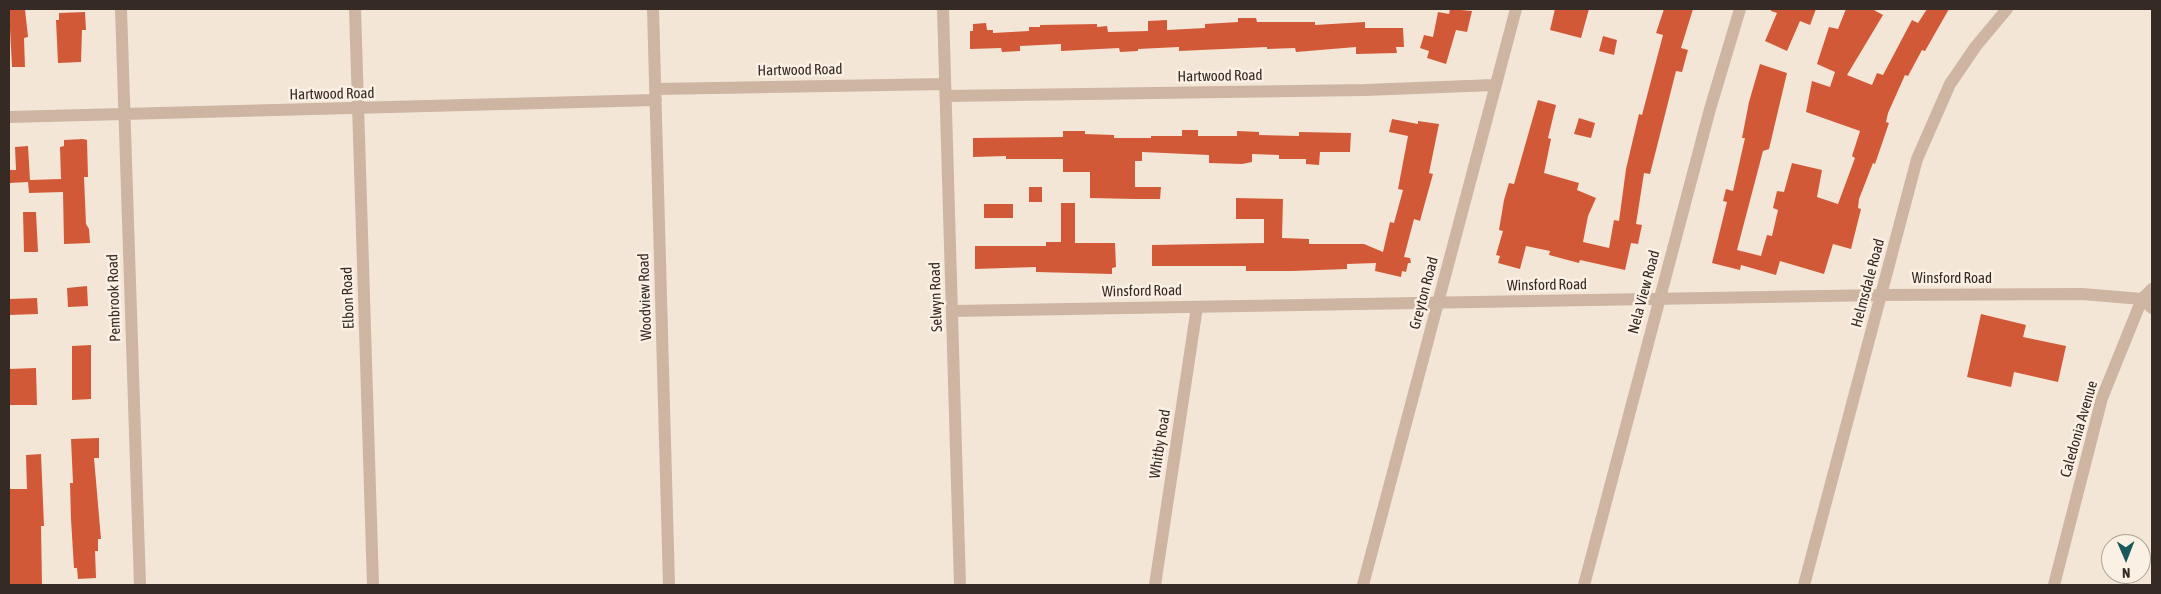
<!DOCTYPE html>
<style>
body{margin:0}
#map{position:relative;width:2161px;height:594px;overflow:hidden;background:#f4e6d7;font-family:"Asap Condensed",sans-serif}
canvas{display:block}
.frame{position:absolute;inset:0;border:10px solid #362a25;pointer-events:none}
.north{position:absolute;left:2101px;top:534px;width:50px;height:50px;box-sizing:border-box;background:#fbf0e4;border:1px solid #aca198;border-radius:50%;rotate:179deg;font-size:14px;font-weight:700;line-height:20px;text-align:center;color:#362a25}
.north::after{content:'';display:block;margin:auto;width:18px;height:22px;background:#17595c;clip-path:polygon(50% 0,100% 100%,50% 72%,0 100%)}
</style>
<div id="map">
<canvas width="2161" height="594"></canvas>
<div class="frame"></div>
<div class="north">N</div>
</div>
<script>
const c = document.querySelector('canvas').getContext('2d');
c.lineJoin = 'round';
function paint(path, color) {
  c.fillStyle = color;
  c.fill(path, 'evenodd');
}
function stroke(path, color, width, dash) {
  c.strokeStyle = color;
  c.lineWidth = width;
  c.lineCap = dash ? 'butt' : 'round';
  c.setLineDash(dash || []);
  c.stroke(path);
}
function label(font, color, halo, rows, align = 'center') {
  c.font = font + ' "Asap Condensed",sans-serif';
  c.lineWidth = 5;
  c.setLineDash([]);
  c.textBaseline = 'middle';
  c.strokeStyle = halo;
  c.fillStyle = color;
  for (const [text, x, y, turn = 0] of rows) {
    c.save();
    c.translate(x, y);
    c.rotate((+turn || 0) * Math.PI / 180);
    c.textAlign = isNaN(turn) ? turn : align;
    if (halo) c.strokeText(text, 0, 0);
    c.fillText(text, 0, 0);
    c.restore();
  }
}
const building = new Path2D(`
 M 9,9 L 25,9 L 28,37 L 24,38 L 25,67 L 12,67 Z
 M 1450,9 L 1472,11 L 1467,32 L 1456,30 L 1446,64 L 1427,58 L 1429,51 L 1420,48 L 1424,35 L 1433,37 L 1438,12 L 1449,14 Z
 M 1555,9 L 1589,9 L 1581,38 L 1550,30 Z
 M 1664,9 L 1693,9 L 1681,48 L 1688,50 L 1682,72 L 1676,71 L 1650,174 L 1644,173 L 1636,224 L 1642,225 L 1638,244 L 1631,243 L 1625,270 L 1580,260 L 1579,263 L 1549,255 L 1550,251 L 1526,246 L 1520,269 L 1498,263 L 1500,256 L 1496,255 L 1503,231 L 1499,230 L 1504,200 L 1509,183 L 1514,184 L 1538,100 L 1556,105 L 1548,138 L 1551,139 L 1544,173 L 1579,183 L 1577,190 L 1596,198 L 1588,216 L 1583,242 L 1609,248 L 1614,220 L 1619,221 L 1626,169 L 1639,114 L 1642,115 L 1663,35 L 1656,33 Z
 M 1771,9 L 1816,9 L 1810,25 L 1800,21 L 1787,51 L 1765,41 L 1777,13 L 1771,11 Z
 M 1846,9 L 1872,9 L 1883,15 L 1847,75 L 1872,85 L 1877,73 L 1883,75 L 1912,20 L 1918,23 L 1927,9 L 1949,9 L 1925,51 L 1922,50 L 1908,76 L 1905,75 L 1888,113 L 1886,122 L 1889,123 L 1875,164 L 1873,163 L 1859,199 L 1858,208 L 1861,209 L 1851,249 L 1833,244 L 1824,274 L 1780,261 L 1776,275 L 1741,265 L 1740,270 L 1712,263 L 1727,202 L 1723,201 L 1726,189 L 1733,191 L 1745,138 L 1742,138 L 1749,102 L 1760,64 L 1787,73 L 1769,149 L 1763,151 L 1737,250 L 1761,256 L 1767,235 L 1772,236 L 1778,210 L 1773,208 L 1777,191 L 1784,192 L 1792,163 L 1822,170 L 1817,197 L 1838,204 L 1855,158 L 1852,156 L 1860,131 L 1806,112 L 1812,81 L 1830,87 L 1835,72 L 1817,64 L 1829,27 L 1838,29 Z
 M 85,12 L 86,30 L 82,30 L 81,62 L 58,63 L 56,20 L 59,20 L 59,13 Z
 M 1238,18 L 1256,18 L 1257,22 L 1315,22 L 1315,25 L 1365,22 L 1365,28 L 1403,28 L 1404,47 L 1396,47 L 1397,53 L 1356,54 L 1356,47 L 1296,52 L 1295,48 L 1267,49 L 1267,47 L 1179,51 L 1179,47 L 1138,49 L 1138,51 L 1120,52 L 1119,48 L 1061,51 L 1061,44 L 1020,46 L 1020,51 L 1002,52 L 1001,48 L 970,49 L 970,31 L 973,31 L 973,24 L 986,23 L 987,30 L 993,30 L 993,33 L 1029,31 L 1029,27 L 1040,27 L 1040,25 L 1097,24 L 1097,27 L 1107,26 L 1108,32 L 1148,31 L 1148,21 L 1167,20 L 1167,30 L 1205,28 L 1205,24 L 1238,22 Z
 M 1603,36 L 1617,40 L 1614,55 L 1599,51 Z
 M 1579,118 L 1595,123 L 1591,138 L 1574,134 Z
 M 1392,119 L 1418,124 L 1418,121 L 1439,124 L 1429,173 L 1433,174 L 1426,199 L 1420,221 L 1414,219 L 1404,257 L 1410,258 L 1411,263 L 1408,263 L 1406,272 L 1402,271 L 1401,277 L 1375,271 L 1376,263 L 1347,264 L 1347,269 L 1292,271 L 1246,271 L 1246,266 L 1152,266 L 1152,245 L 1264,243 L 1264,219 L 1236,219 L 1236,198 L 1283,199 L 1282,238 L 1309,239 L 1309,244 L 1364,244 L 1383,252 L 1390,222 L 1394,223 L 1403,190 L 1398,189 L 1408,136 L 1389,132 Z
 M 1182,130 L 1198,130 L 1198,136 L 1237,136 L 1237,131 L 1259,132 L 1259,135 L 1299,136 L 1299,132 L 1351,133 L 1350,152 L 1320,152 L 1319,165 L 1306,164 L 1306,159 L 1279,159 L 1279,155 L 1252,154 L 1252,162 L 1242,164 L 1209,163 L 1209,155 L 1142,152 L 1142,161 L 1135,161 L 1135,187 L 1161,187 L 1160,199 L 1135,199 L 1090,198 L 1090,172 L 1063,172 L 1063,159 L 1006,159 L 1006,156 L 973,157 L 973,138 L 1063,137 L 1063,131 L 1085,131 L 1085,134 L 1114,135 L 1114,138 L 1151,138 L 1151,136 L 1182,136 Z
 M 83,139 L 87,140 L 88,177 L 84,177 L 86,224 L 89,229 L 90,243 L 64,244 L 63,192 L 29,193 L 28,182 L 9,183 L 9,170 L 16,170 L 15,147 L 28,146 L 30,180 L 61,179 L 60,147 L 64,146 L 64,140 Z
 M 1029,187 L 1042,187 L 1042,202 L 1029,202 Z
 M 1061,203 L 1075,203 L 1075,243 L 1115,243 L 1116,267 L 1112,268 L 1112,274 L 1036,272 L 1036,267 L 975,269 L 975,246 L 1046,246 L 1046,242 L 1061,242 Z
 M 984,204 L 1013,204 L 1013,218 L 984,218 Z
 M 23,212 L 36,212 L 38,252 L 24,252 Z
 M 87,286 L 88,306 L 68,307 L 67,288 Z
 M 37,298 L 38,314 L 9,315 L 9,299 Z
 M 1981,314 L 2026,325 L 2023,337 L 2066,346 L 2058,382 L 2014,372 L 2011,387 L 1967,377 Z
 M 91,345 L 91,399 L 72,400 L 72,346 Z
 M 36,368 L 37,405 L 9,405 L 9,369 Z
 M 99,438 L 99,458 L 94,458 L 101,539 L 98,539 L 98,551 L 95,551 L 96,578 L 78,579 L 77,568 L 74,568 L 71,519 L 70,483 L 73,483 L 71,439 Z
 M 41,454 L 44,526 L 41,526 L 42,585 L 9,585 L 9,489 L 27,489 L 26,455 Z`);
const minor = new Path2D(`
 M 121,9 L 140,585
 M 355,9 L 373,585
 M 653,9 L 669,585
 M 943,9 L 960,585
 M 656,89 L 945,84
 M 946,96 L 1365,90 L 1494,85
 M 9,117 L 656,100
 M 953,311 L 1881,295 L 2082,294 L 2142,299 L 2152,308
 M 1155,585 L 1197,307
 M 1363,585 L 1516,9
 M 1584,585 L 1710,109 L 1740,9
 M 1804,585 L 1917,159 L 1950,84 L 1976,46 L 2007,9
 M 2054,585 L 2102,398 L 2142,299 L 2152,289`);
const streetNames = [
 ["Hartwood Road",800,70,-1],
 ["Hartwood Road",1220,76,-1],
 ["Hartwood Road",332,94,-1],
 ["Winsford Road",1952,278],
 ["Helmsdale Road",1868,283,-75],
 ["Winsford Road",1547,285,-1],
 ["Winsford Road",1142,291,-1],
 ["Nela View Road",1644,292,-75],
 ["Greyton Road",1424,293,-75],
 ["Woodview Road",645,297,-92],
 ["Selwyn Road",936,297,-92],
 ["Pembrook Road",114,298,-92],
 ["Elbon Road",348,298,-92],
 ["Caledonia Avenue",2079,429,-74],
 ["Whitby Road",1160,444,-81]
];
paint(building, '#d25937');
stroke(minor, '#cdb5a2', 12);
label('15px', '#362a25', '#fbf0e4', streetNames);
</script>
